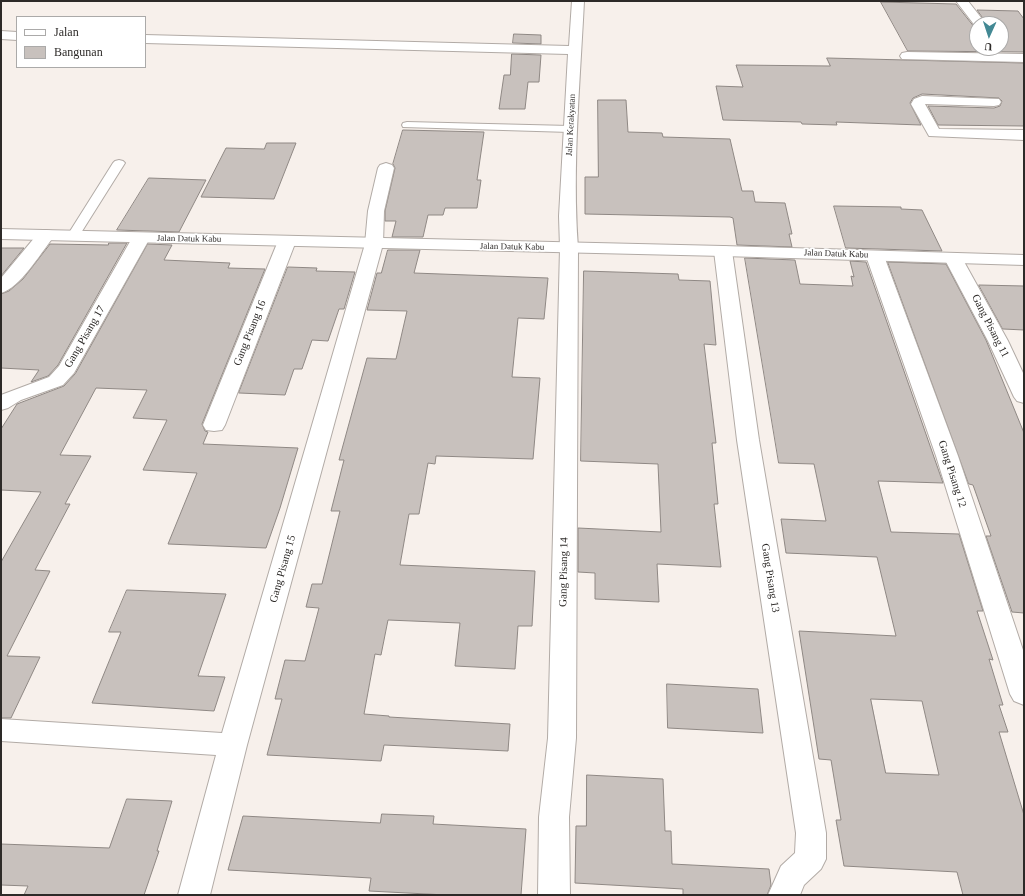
<!DOCTYPE html>
<style>
body{margin:0}
#map{position:relative;width:1025px;height:896px;overflow:hidden;background:#f7f0eb;font-family:"Times New Roman",serif}
canvas{display:block}
.frame{position:absolute;inset:0;border:2px solid #2d2a28;pointer-events:none}
.legend{position:absolute;left:16px;top:16px;width:130px;height:52px;box-sizing:border-box;background:#fff;border:1px solid #abaaa9;margin:0;padding:5px 7px;list-style:none;font-size:12px;color:#2d2a28}
.legend li{display:flex;align-items:center;gap:8px;height:20px}
.legend b{width:20px;border:1px solid #abaaa9}
.north{position:absolute;left:969px;top:16px;width:40px;height:40px;box-sizing:border-box;background:#fff;border:1px solid #abaaa9;border-radius:50%;rotate:183deg;font-size:11px;font-weight:700;line-height:16px;text-align:center;color:#2d2a28}
.north::after{content:'';display:block;margin:auto;width:14px;height:18px;background:#438994;clip-path:polygon(50% 0,100% 100%,50% 72%,0 100%)}
</style>
<div id="map">
<canvas width="1025" height="896"></canvas>
<div class="frame"></div>
<ul class="legend">
<li><b style="height:5px;background:#fff"></b>Jalan</li>
<li><b style="height:11px;background:#c8c1bd"></b>Bangunan</li>
</ul>
<div class="north">U</div>
</div>
<script>
const c = document.querySelector('canvas').getContext('2d');
c.lineJoin = 'round';
function paint(path, color) {
  c.fillStyle = color;
  c.fill(path, 'evenodd');
}
function stroke(path, color, width, dash) {
  c.strokeStyle = color;
  c.lineWidth = width;
  c.lineCap = dash ? 'butt' : 'round';
  c.setLineDash(dash || []);
  c.stroke(path);
}
function label(font, color, halo, rows, align = 'center') {
  c.font = font + ' "Times New Roman",serif';
  c.lineWidth = 3.5;
  c.setLineDash([]);
  c.textBaseline = 'middle';
  c.strokeStyle = halo;
  c.fillStyle = color;
  for (const [text, x, y, turn = 0] of rows) {
    c.save();
    c.translate(x, y);
    c.rotate((+turn || 0) * Math.PI / 180);
    c.textAlign = isNaN(turn) ? turn : align;
    if (halo) c.strokeText(text, 0, 0);
    c.fillText(text, 0, 0);
    c.restore();
  }
}
const building = new Path2D(`
 M 881,2 L 956,4 L 975,28 L 977,28 L 977,48 L 1001,48 L 1001,24 L 987,24 L 977,10 L 1018,11 L 1024,19 L 1024,52 L 908,51 Z
 M 514,34 L 541,35 L 541,44 L 513,43 Z
 M 512,54 L 541,55 L 539,82 L 528,82 L 525,109 L 499,109 L 504,75 L 510,75 Z
 M 827,58 L 1024,63 L 1024,126 L 938,125 L 928,106 L 994,108 L 1000,106 L 1002,101 L 999,98 L 922,94 L 913,98 L 910,103 L 921,125 L 836,122 L 837,125 L 802,124 L 801,122 L 723,120 L 716,86 L 743,87 L 736,65 L 830,66 Z
 M 598,100 L 626,100 L 628,132 L 662,133 L 663,137 L 730,139 L 742,191 L 753,191 L 755,202 L 785,203 L 792,234 L 789,234 L 792,247 L 737,245 L 733,218 L 730,217 L 585,214 L 585,177 L 598,177 Z
 M 403,130 L 484,132 L 477,180 L 481,180 L 477,208 L 445,208 L 443,215 L 428,215 L 423,237 L 392,237 L 396,221 L 385,221 L 385,211 L 395,168 L 393,164 Z
 M 267,143 L 296,143 L 274,199 L 201,197 L 226,148 L 264,149 Z
 M 149,178 L 206,180 L 179,232 L 117,230 Z
 M 834,206 L 901,207 L 901,209 L 922,210 L 942,251 L 846,248 Z
 M 109,243 L 127,243 L 58,365 L 48,376 L 31,382 L 39,370 L 1,368 L 1,294 L 9,291 L 23,279 L 50,244 L 108,245 Z
 M 148,244 L 172,245 L 164,260 L 230,263 L 228,268 L 265,269 L 202,424 L 205,431 L 208,432 L 203,444 L 298,448 L 280,508 L 266,548 L 168,544 L 197,473 L 143,470 L 167,420 L 133,418 L 147,390 L 96,388 L 60,455 L 91,456 L 65,504 L 70,504 L 35,570 L 50,571 L 7,656 L 40,657 L 11,718 L 1,718 L 1,562 L 41,492 L 1,490 L 1,429 L 17,404 L 64,386 L 75,374 Z
 M 1,248 L 24,248 L 1,276 Z
 M 388,250 L 420,250 L 414,273 L 548,278 L 544,319 L 518,318 L 512,377 L 540,378 L 533,459 L 436,456 L 435,464 L 428,463 L 419,514 L 409,514 L 400,565 L 535,571 L 532,626 L 518,626 L 515,669 L 455,666 L 460,623 L 388,620 L 381,655 L 375,654 L 364,714 L 389,716 L 389,717 L 510,724 L 508,751 L 384,745 L 381,761 L 267,755 L 282,699 L 275,699 L 285,660 L 305,661 L 319,608 L 306,607 L 312,584 L 322,584 L 340,511 L 331,511 L 344,460 L 339,460 L 367,358 L 396,359 L 407,311 L 367,310 L 377,273 L 381,273 Z
 M 745,258 L 795,260 L 800,284 L 853,286 L 851,276 L 854,277 L 850,261 L 866,262 L 943,483 L 878,481 L 891,532 L 959,534 L 983,611 L 977,611 L 993,660 L 989,659 L 1003,705 L 999,705 L 1008,732 L 999,732 L 1024,815 L 1024,895 L 963,895 L 957,872 L 844,866 L 836,820 L 841,820 L 831,760 L 819,759 L 799,631 L 896,636 L 877,557 L 786,553 L 781,519 L 826,521 L 814,464 L 779,463 ZM 871,699 L 922,701 L 939,775 L 886,773 Z
 M 888,262 L 946,264 L 986,340 L 1024,433 L 1024,613 L 1012,612 L 986,536 L 991,536 L 973,485 L 969,484 Z
 M 288,267 L 317,268 L 316,271 L 355,272 L 344,309 L 339,309 L 328,341 L 312,340 L 302,369 L 294,369 L 285,395 L 239,393 Z
 M 584,271 L 678,274 L 679,280 L 710,281 L 716,345 L 704,344 L 716,443 L 712,443 L 718,504 L 714,504 L 721,567 L 657,564 L 659,602 L 595,599 L 595,573 L 578,572 L 578,528 L 661,532 L 658,464 L 581,461 Z
 M 979,285 L 1024,286 L 1024,330 L 1003,329 Z
 M 127,590 L 226,594 L 198,676 L 225,677 L 214,711 L 92,703 L 121,632 L 109,632 Z
 M 667,684 L 758,689 L 763,733 L 668,728 Z
 M 587,775 L 663,779 L 665,831 L 671,831 L 672,864 L 769,869 L 771,885 L 767,895 L 683,895 L 683,889 L 575,883 L 576,826 L 586,826 Z
 M 127,799 L 172,801 L 157,851 L 159,851 L 144,895 L 24,895 L 28,886 L 1,885 L 1,844 L 109,848 Z
 M 382,814 L 434,816 L 433,824 L 526,829 L 521,895 L 446,895 L 369,891 L 371,878 L 228,870 L 243,816 L 380,823 Z`);
const lane = new Path2D(`
 M 407,122 L 570,126 L 575,129 L 570,132 L 403,127 L 402,125 L 403,123 Z
 M 119,160 L 123,161 L 125,163 L 79,236 L 77,239 L 69,239 L 67,236 L 113,163 L 115,161 Z`);
const street = new Path2D(`
 M 572,1 L 584,1 C 580,83 572,166 578,248 L 576,738 L 569,817 L 570,895 L 538,895 L 539,817 L 548,738 L 560,248 L 559,216 L 568,54 L 145,43 L 145,35 L 569,46 Z
 M 956,1 L 968,1 L 986,24 L 977,24 L 977,27 L 976,27 Z
 M 1,31 L 17,32 L 17,40 L 1,39 Z
 M 907,52 L 1024,54 L 1024,62 L 902,59 L 900,56 L 902,53 Z
 M 922,96 L 999,99 L 1001,102 L 999,105 L 994,106 L 925,104 L 939,129 L 1024,130 L 1024,140 L 929,136 L 911,104 L 914,99 Z
 M 386,163 L 392,165 L 394,168 L 384,211 L 383,244 L 247,745 L 210,895 L 178,895 L 216,755 L 1,741 L 1,719 L 222,733 L 365,244 L 368,211 L 378,168 L 380,165 Z
 M 46,230 L 52,231 L 55,235 L 52,239 C 40,254 20,288 1,293 L 1,278 L 40,231 Z
 M 141,233 L 147,234 L 150,238 L 74,373 L 63,385 L 21,400 L 8,408 L 1,410 L 1,395 L 49,377 L 59,366 L 132,238 L 135,234 Z
 M 287,236 L 293,237 L 296,241 L 225,425 L 222,430 L 214,431 L 206,430 L 203,425 L 278,241 L 281,237 Z
 M 723,246 L 729,247 L 732,251 L 759,440 L 826,833 L 826,859 L 821,869 L 804,885 L 800,895 L 768,895 L 781,866 L 795,853 L 796,833 L 737,440 L 714,251 L 717,247 Z
 M 875,251 L 881,252 L 884,256 L 958,456 L 1024,653 L 1024,705 L 1014,701 L 1010,694 L 936,456 L 866,256 L 869,252 Z
 M 953,253 L 959,254 L 962,258 L 1008,341 L 1024,375 L 1024,403 L 1017,401 L 1014,397 L 988,341 L 944,258 L 947,254 Z`);
const secondary = new Path2D(`
 M 1,229 L 723,246 L 1024,255 L 1024,265 L 723,256 L 1,239 Z`);
const farStreetnames = [
 ["Jalan Kerakyatan",571,125,-87],
 ["Jalan Datuk Kabu",189,239,1],
 ["Jalan Datuk Kabu",512,247,1],
 ["Jalan Datuk Kabu",836,254,2]
];
const streetNames = [
 ["Gang Pisang 11",990,326,63],
 ["Gang Pisang 16",250,333,-68],
 ["Gang Pisang 17",85,337,-60],
 ["Gang Pisang 12",952,474,72],
 ["Gang Pisang 15",283,569,-74],
 ["Gang Pisang 14",564,572,-89],
 ["Gang Pisang 13",770,578,81]
];
paint(building, '#c8c1bd');
stroke(building, '#8f8884', 1);
stroke(lane, '#b2aba6', 2);
stroke(street, '#b2aba6', 2);
stroke(secondary, '#b2aba6', 2);
paint(lane, '#fff');
paint(street, '#fff');
paint(secondary, '#fff');
label('9px', '#2d2a28', '#fff', farStreetnames);
label('11px', '#2d2a28', '#fff', streetNames);
</script>
